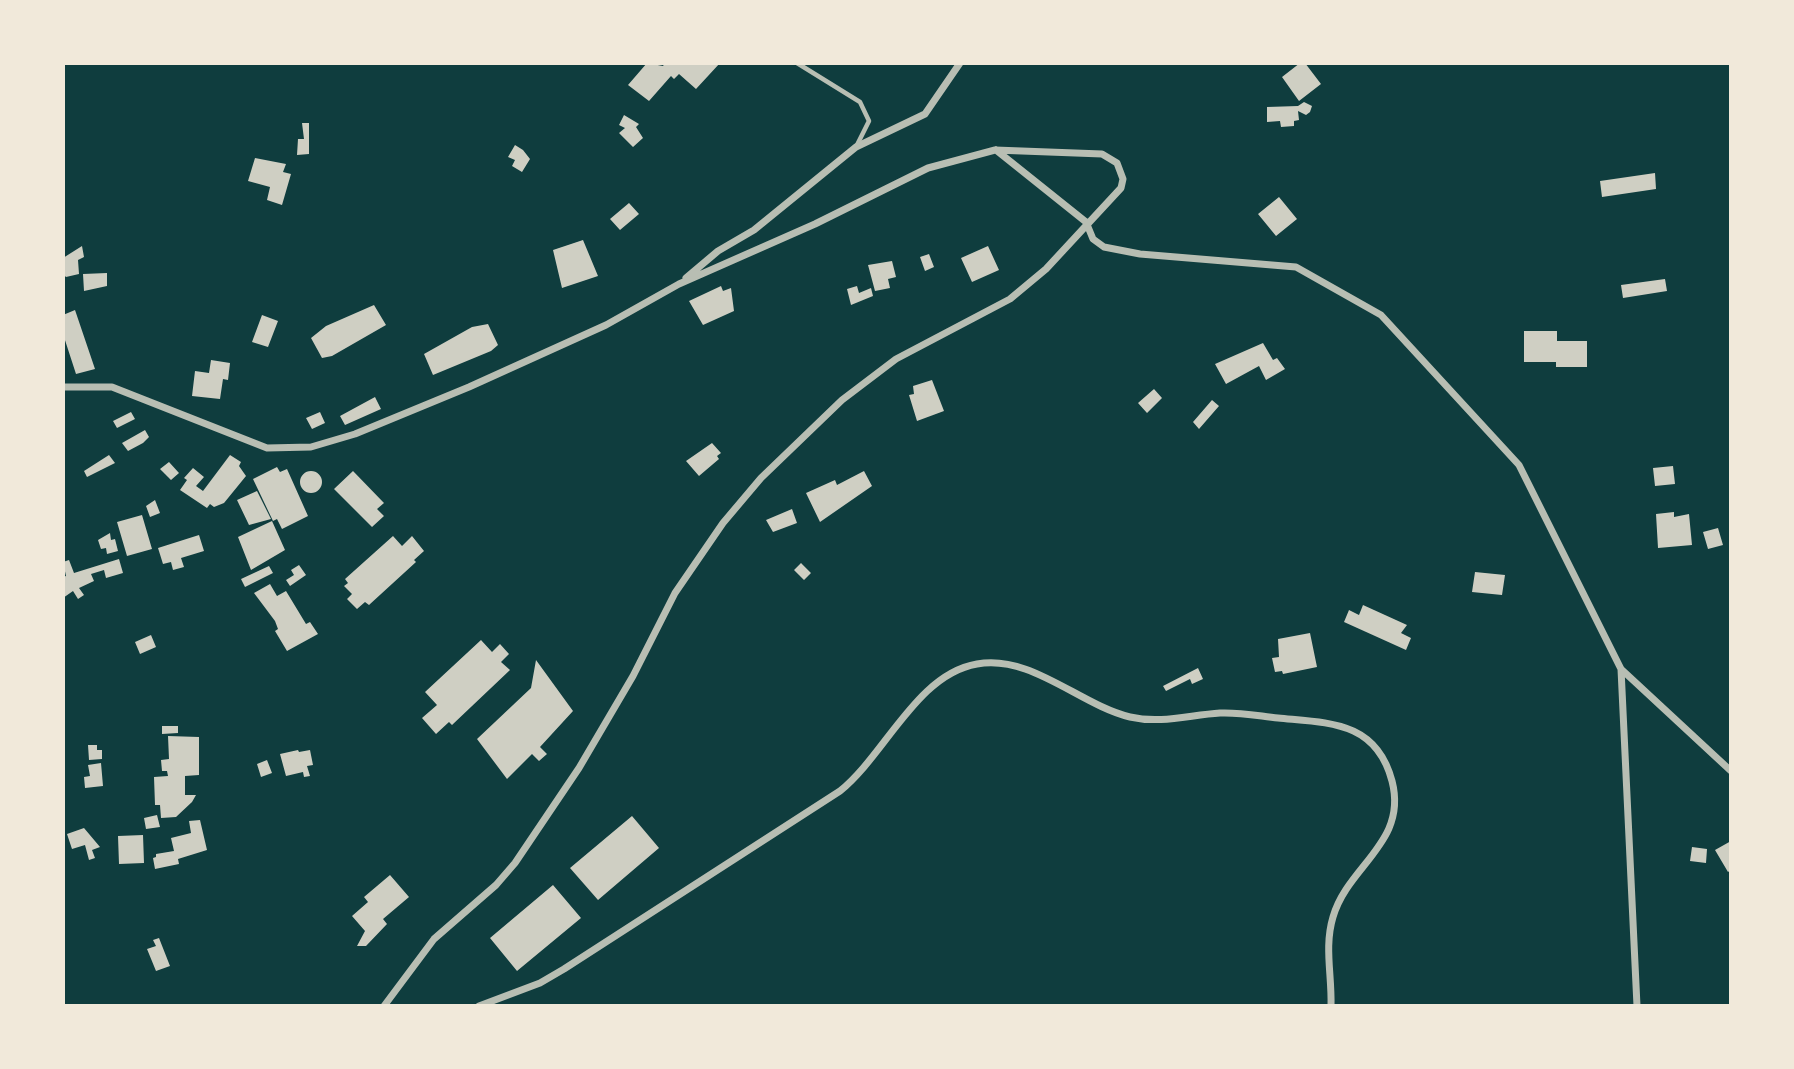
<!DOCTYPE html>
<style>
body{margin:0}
#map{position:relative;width:1794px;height:1069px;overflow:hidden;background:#0f3d3e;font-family:"Golos Text",sans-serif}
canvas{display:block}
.frame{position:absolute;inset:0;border:65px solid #f1e9da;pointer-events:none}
</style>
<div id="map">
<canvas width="1794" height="1069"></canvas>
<div class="frame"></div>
</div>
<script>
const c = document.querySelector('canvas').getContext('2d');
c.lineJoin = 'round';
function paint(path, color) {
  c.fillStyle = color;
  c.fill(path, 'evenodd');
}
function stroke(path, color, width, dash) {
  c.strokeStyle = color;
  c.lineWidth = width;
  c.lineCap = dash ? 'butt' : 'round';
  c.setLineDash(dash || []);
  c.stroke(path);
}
const building = new Path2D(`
 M 647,63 L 663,66 L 665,63 L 720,63 L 696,89 L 679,74 L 674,79 L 671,76 L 649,101 L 628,85 Z
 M 1300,63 L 1305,63 L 1321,84 L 1299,101 L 1282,77 Z
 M 1304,102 L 1312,106 L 1310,112 L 1306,115 L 1298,111 L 1299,120 L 1294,121 L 1294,126 L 1281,127 L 1280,121 L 1267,122 L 1267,107 L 1298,106 Z
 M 624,115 L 639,124 L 636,127 L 643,138 L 633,147 L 619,133 L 625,128 L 619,125 Z
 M 302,123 L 309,123 L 309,154 L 297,155 L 298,139 L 304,139 Z
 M 515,145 L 523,150 L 530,159 L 522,172 L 512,166 L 515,160 L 508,157 Z
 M 255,158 L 286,164 L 283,172 L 291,174 L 282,205 L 267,200 L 270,187 L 248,181 Z
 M 1655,173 L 1656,189 L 1602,197 L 1600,181 Z
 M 1279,197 L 1297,219 L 1276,236 L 1258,214 Z
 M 629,203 L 639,214 L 620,230 L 610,219 Z
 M 583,240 L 598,276 L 562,288 L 553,250 Z
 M 82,246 L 84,257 L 78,260 L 79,274 L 66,277 L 63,274 L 63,258 Z
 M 988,246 L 999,270 L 972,282 L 961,258 Z
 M 929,254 L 934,267 L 925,271 L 920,257 Z
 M 892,261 L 896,277 L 888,279 L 890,288 L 875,291 L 868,265 Z
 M 107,273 L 107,286 L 84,291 L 83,274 Z
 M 1665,279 L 1667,291 L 1623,298 L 1621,285 Z
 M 721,286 L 723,291 L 731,288 L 734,311 L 703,325 L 689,301 Z
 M 857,286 L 859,293 L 871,288 L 873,296 L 851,305 L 847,289 Z
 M 374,305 L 386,325 L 332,356 L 322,358 L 311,338 L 326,326 Z
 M 75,310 L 95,369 L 76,374 L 63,334 L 63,315 Z
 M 262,315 L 278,321 L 268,347 L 252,342 Z
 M 488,324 L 498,345 L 491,351 L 433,375 L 424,354 L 472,327 Z
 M 1524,331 L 1557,331 L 1557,341 L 1587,341 L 1587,367 L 1556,367 L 1556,362 L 1524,362 Z
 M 1263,343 L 1273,360 L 1277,358 L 1285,369 L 1266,380 L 1259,366 L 1226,384 L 1215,364 Z
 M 211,360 L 230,363 L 228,380 L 223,379 L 220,399 L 192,396 L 195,371 L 209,373 Z
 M 932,380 L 944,411 L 917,421 L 909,395 L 914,394 L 913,386 Z
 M 1154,389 L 1162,398 L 1147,413 L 1138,403 Z
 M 375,397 L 381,409 L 345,425 L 340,416 Z
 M 1212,400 L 1219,406 L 1199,429 L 1193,422 Z
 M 131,412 L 135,419 L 117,428 L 113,421 Z
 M 320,412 L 325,423 L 312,429 L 306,418 Z
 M 145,430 L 149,437 L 143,443 L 128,451 L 122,443 Z
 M 712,443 L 721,453 L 717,456 L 719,459 L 699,476 L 686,461 Z
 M 109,455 L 115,463 L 87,477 L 84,471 Z
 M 230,455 L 241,462 L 239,466 L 246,476 L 224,503 L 214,507 L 210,504 L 207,508 L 180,490 L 187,480 L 184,478 L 193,468 L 204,477 L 196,486 L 203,491 Z
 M 169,462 L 179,473 L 171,480 L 160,469 Z
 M 1673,466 L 1675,484 L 1655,486 L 1653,468 Z
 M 277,467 L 280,472 L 287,469 L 308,516 L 282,529 L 277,519 L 273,521 L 253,479 Z
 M 353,471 L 384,503 L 377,509 L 384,516 L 372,527 L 334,489 Z
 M 864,471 L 872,486 L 820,522 L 806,493 L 835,480 L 837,485 Z
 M300 482a11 11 0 1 1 22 0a11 11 0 1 1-22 0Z
 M 257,491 L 271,519 L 249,525 L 237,500 Z
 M 155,500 L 160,513 L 150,517 L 146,506 Z
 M 792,509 L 797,523 L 773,532 L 766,520 Z
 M 1674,512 L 1674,517 L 1689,514 L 1692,545 L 1658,548 L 1656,514 Z
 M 142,515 L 152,549 L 127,556 L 117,522 Z
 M 272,521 L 285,550 L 251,570 L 238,537 Z
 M 1718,528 L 1723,545 L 1708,549 L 1703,532 Z
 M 110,533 L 111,540 L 115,539 L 118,551 L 107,554 L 106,548 L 101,549 L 98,540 Z
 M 199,535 L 204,551 L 181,558 L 184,567 L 173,570 L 171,562 L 163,564 L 158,548 Z
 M 393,536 L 402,546 L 412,536 L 424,551 L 414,560 L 416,562 L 369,605 L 365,602 L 357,609 L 347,599 L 352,594 L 344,586 L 348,583 L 345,579 Z
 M 119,559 L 123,573 L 106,578 L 104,570 L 91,574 L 94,581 L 79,588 L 84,595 L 78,599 L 73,591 L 63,598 L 63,577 L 66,576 L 63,562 L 69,560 L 74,573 Z
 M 801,563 L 811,573 L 804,580 L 794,570 Z
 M 299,565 L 306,575 L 290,586 L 286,580 L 294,575 L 291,570 Z
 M 269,566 L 273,573 L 245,587 L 241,579 Z
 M 1475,572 L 1505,575 L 1502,595 L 1472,592 Z
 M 270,584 L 277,596 L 286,591 L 306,624 L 310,622 L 318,634 L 287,651 L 275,631 L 278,629 L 275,621 L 254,593 Z
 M 1363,605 L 1407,625 L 1401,633 L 1411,638 L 1406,650 L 1344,622 L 1349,610 L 1359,615 Z
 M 1310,633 L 1317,667 L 1283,674 L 1282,671 L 1275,672 L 1272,658 L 1279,657 L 1278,639 Z
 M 151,635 L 156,647 L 140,654 L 135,642 Z
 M 481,640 L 492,652 L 500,644 L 509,654 L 501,662 L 510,670 L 452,725 L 449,722 L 436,734 L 422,718 L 437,705 L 425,692 Z
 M 536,660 L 573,711 L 540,747 L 547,754 L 539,761 L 532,754 L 507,779 L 477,739 L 531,688 Z
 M 1198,668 L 1203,679 L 1192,684 L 1190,679 L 1166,691 L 1163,686 Z
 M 162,726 L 178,726 L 178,733 L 162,734 Z
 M 168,736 L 199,737 L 199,775 L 185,776 L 185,795 L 196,795 L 192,802 L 176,817 L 161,818 L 160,805 L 155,805 L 154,777 L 168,776 L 167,771 L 162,771 L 161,760 L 169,759 Z
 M 88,745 L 97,745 L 97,750 L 102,750 L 102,759 L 89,760 Z
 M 298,750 L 299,752 L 310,750 L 313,765 L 307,766 L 310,776 L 304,777 L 303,772 L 286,776 L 280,754 Z
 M 267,760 L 272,773 L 261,777 L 257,764 Z
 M 101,763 L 103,786 L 85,788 L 84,777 L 90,776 L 88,765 Z
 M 157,815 L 160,827 L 146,829 L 144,818 Z
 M 632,816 L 659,848 L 598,900 L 570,868 Z
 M 200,820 L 207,850 L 178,859 L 179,864 L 155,869 L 153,858 L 156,857 L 156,854 L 174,851 L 171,838 L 191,833 L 189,821 Z
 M 84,828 L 100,847 L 92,850 L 95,858 L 89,860 L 85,845 L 72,849 L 67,834 Z
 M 143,835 L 144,863 L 119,864 L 118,836 Z
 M 1731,841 L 1731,870 L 1728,872 L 1715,850 Z
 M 1692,847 L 1707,849 L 1706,863 L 1690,861 Z
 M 390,875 L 409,897 L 383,919 L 387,924 L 366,946 L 357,946 L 365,931 L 352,916 L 368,902 L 364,897 Z
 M 553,885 L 581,918 L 517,971 L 490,938 Z
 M 159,938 L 170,966 L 156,971 L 147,949 L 156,946 L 153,940 Z`);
const service = new Path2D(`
 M 797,63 L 860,102 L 869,121 L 857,145`);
const minor = new Path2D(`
 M 996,150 L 1086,222 L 1093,239 L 1104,247 L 1140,254 L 1296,267 L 1381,315 L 1519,465 L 1621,669 L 1731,771
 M 686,278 L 718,251 L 754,230 L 856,147 L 925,114 L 960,63
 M 63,387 L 112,387 L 267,448 L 311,447 L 355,434 L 469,387 L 606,325 L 679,284 L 815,224 L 928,168 L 995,150 L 1102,154 L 1117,163 L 1123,179 L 1121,188 L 1046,269 L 1010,299 L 896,359 L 842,400 L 761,478 L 723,523 L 675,593 L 633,676 L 579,768 L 515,863 L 496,885 L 434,939 L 384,1006
 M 1621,669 L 1637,1006
 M 479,1006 L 540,983 L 564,969 L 840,791 C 885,755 917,674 977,664 C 1031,654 1080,705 1130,717 C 1161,724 1189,715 1220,713 C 1239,712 1259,716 1278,718 C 1329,723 1376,721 1392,781 C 1408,843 1348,865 1333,917 C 1324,947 1332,975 1331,1006`);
paint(building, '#cfcfc3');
stroke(service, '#b8beb3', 4.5);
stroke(minor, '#b8beb3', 7);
</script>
